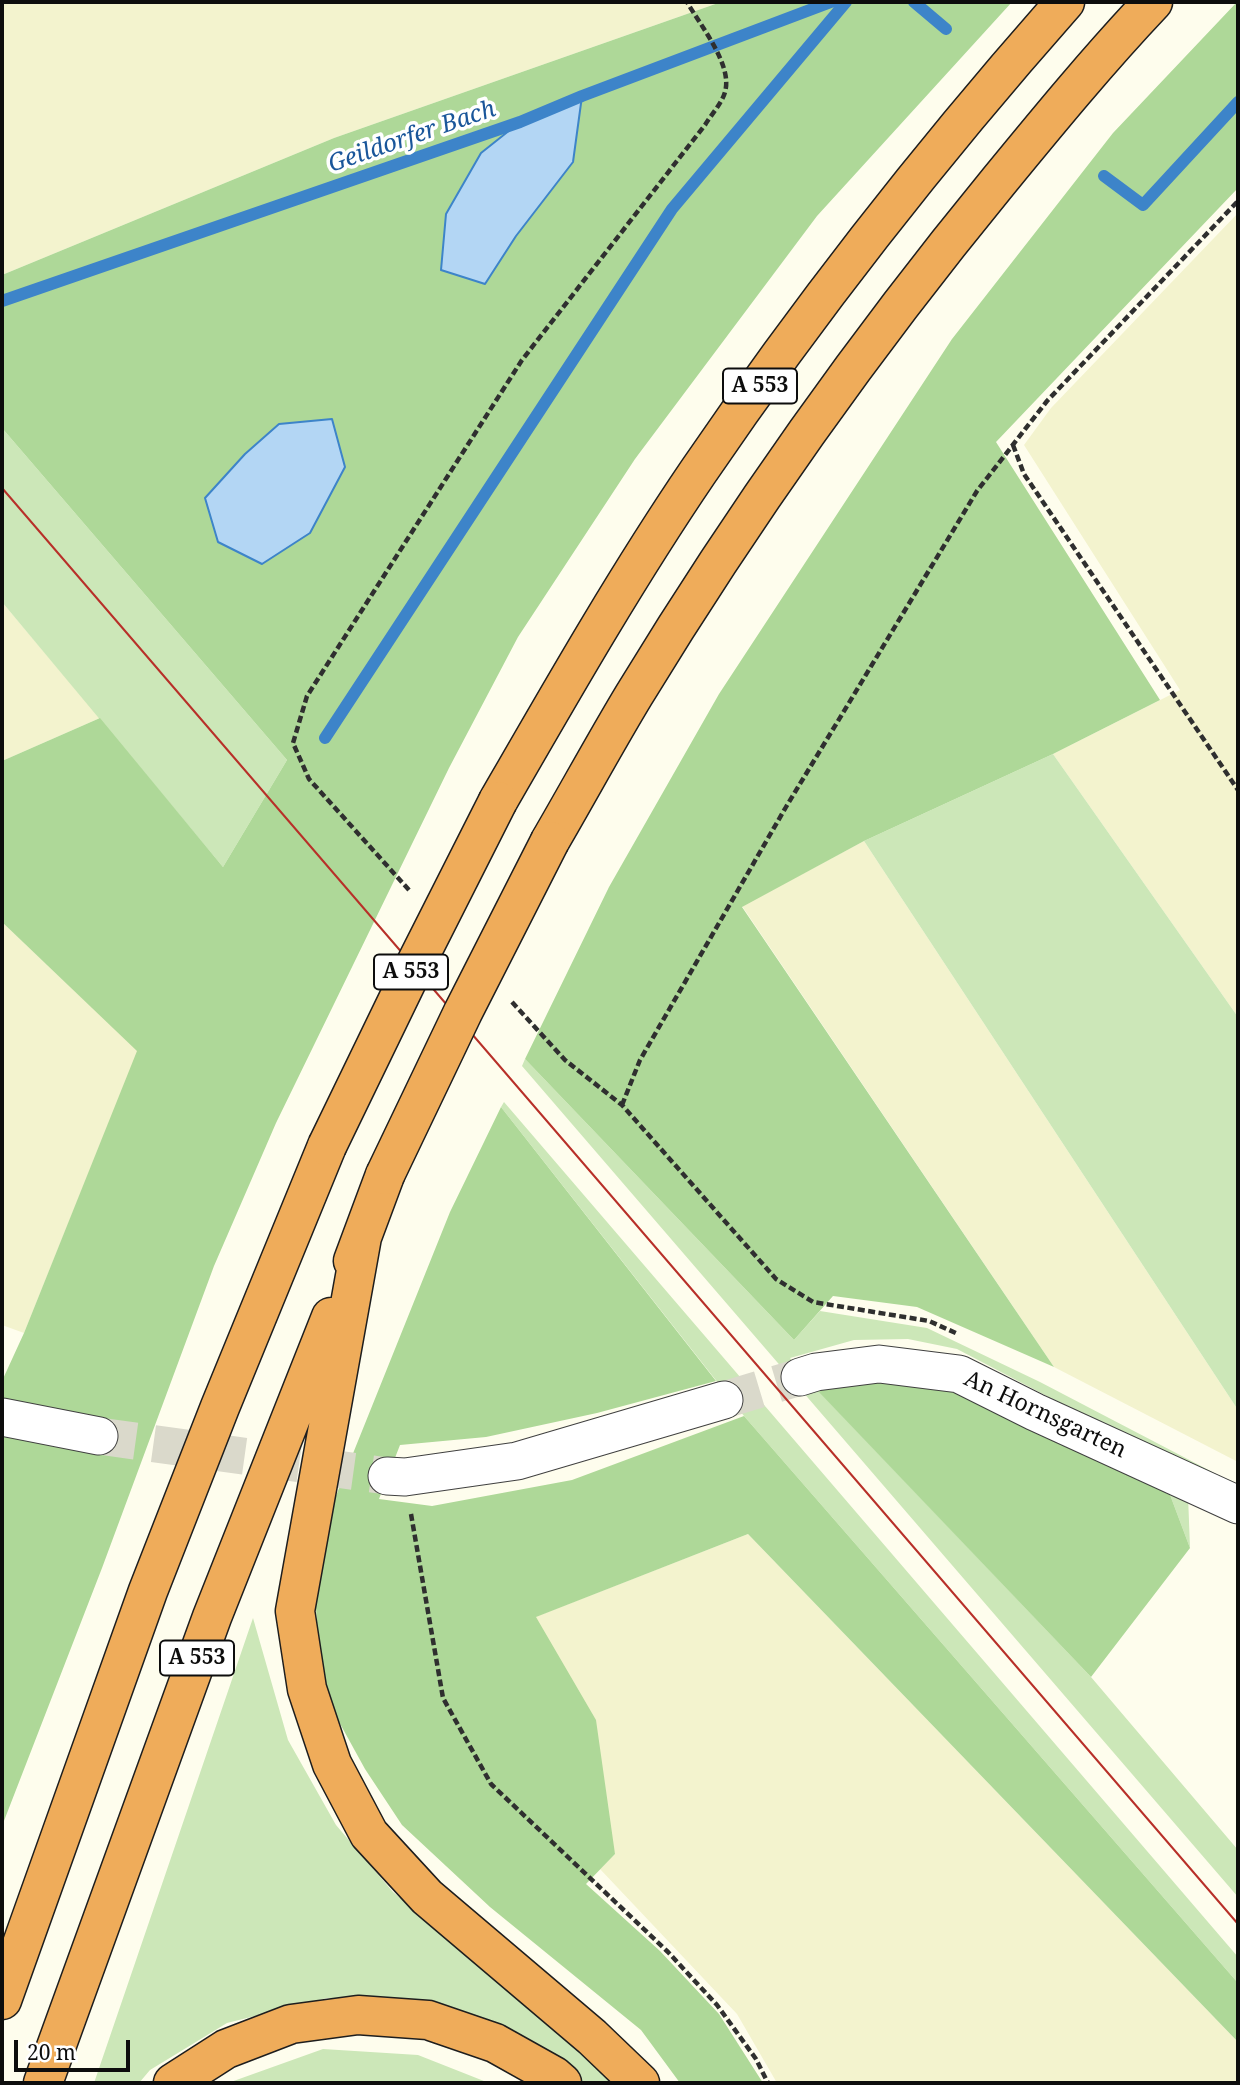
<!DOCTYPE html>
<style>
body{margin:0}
#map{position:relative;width:1240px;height:2085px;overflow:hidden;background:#fefded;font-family:"Noto Serif",serif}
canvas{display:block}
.frame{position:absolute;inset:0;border:4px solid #0d0d0d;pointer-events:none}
.scale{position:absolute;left:14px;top:2040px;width:116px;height:32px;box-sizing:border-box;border:4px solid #0d0d0d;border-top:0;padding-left:9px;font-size:21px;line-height:24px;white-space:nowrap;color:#0d0d0d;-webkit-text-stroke:5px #fff;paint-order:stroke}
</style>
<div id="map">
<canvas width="1240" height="2085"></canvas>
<div class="frame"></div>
<div class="scale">20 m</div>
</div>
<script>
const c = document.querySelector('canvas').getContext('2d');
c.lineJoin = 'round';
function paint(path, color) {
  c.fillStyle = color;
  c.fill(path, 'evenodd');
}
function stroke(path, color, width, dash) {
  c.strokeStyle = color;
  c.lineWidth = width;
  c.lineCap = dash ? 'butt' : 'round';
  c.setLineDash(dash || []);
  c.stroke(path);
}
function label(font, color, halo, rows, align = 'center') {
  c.font = font + ' "Noto Serif",serif';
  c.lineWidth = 7;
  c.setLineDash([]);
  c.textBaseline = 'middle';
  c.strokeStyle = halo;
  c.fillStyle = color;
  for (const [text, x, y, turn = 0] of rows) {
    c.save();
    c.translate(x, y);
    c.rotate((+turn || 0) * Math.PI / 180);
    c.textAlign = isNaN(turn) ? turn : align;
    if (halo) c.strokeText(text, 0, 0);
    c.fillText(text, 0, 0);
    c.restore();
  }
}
const farmland = new Path2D(`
 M 2,2 L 721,2 L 334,138 L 2,275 Z
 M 1238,213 L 1238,1017 L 1053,754 L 1180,690 L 1024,445 L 1051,408 Z
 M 2,602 L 100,718 L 2,761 Z
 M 864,841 L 1238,1410 L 1238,1462 L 1054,1367 L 742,906 Z
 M 2,922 L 138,1051 L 24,1333 L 2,1325 Z
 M 748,1534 L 1238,2042 L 1238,2083 L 777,2083 L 737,2014 L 600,1869 L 615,1854 L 535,1617 Z`);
const green = new Path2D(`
 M 2,428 L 287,760 L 223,867 L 2,602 Z
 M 1053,754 L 1238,1017 L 1238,1410 L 864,841 Z
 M 525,1059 L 794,1340 L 820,1311 L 927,1328 L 1040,1382 L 1222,1477 L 1154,1452 L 957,1349 L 908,1339 L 854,1340 L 790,1358 L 810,1381 L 919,1373 L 1188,1495 L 1190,1548 L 1169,1492 L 819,1391 L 1091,1677 L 1238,1850 L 1238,1897 L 522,1066 Z
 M 504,1102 L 1238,1957 L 1238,1983 L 744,1416 L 501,1107 Z
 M 253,1618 L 288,1740 L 336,1825 L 393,1892 L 618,2083 L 582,2083 L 515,2033 L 428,2000 L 327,1998 L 227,2023 L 150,2070 L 139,2083 L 94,2083 Z
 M 323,2049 L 418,2055 L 489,2083 L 228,2083 Z`);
const forest = new Path2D(`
 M 721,2 L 1012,2 L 817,216 L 635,459 L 518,637 L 449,768 L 276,1123 L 214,1266 L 102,1568 L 2,1826 L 2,1381 L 24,1333 L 137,1051 L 2,922 L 2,761 L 100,718 L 223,867 L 287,760 L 2,428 L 2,275 L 334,138 Z
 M 1237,2 L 1238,188 L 996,442 L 1160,700 L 1053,754 L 864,841 L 742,907 L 1054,1367 L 917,1307 L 833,1296 L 794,1340 L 525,1059 L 609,887 L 719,694 L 952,339 L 1113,133 Z
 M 501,1107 L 716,1381 L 597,1413 L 486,1437 L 400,1445 L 379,1499 L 432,1506 L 572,1480 L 744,1416 L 1238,1983 L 1238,2042 L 748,1534 L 536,1617 L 596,1720 L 615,1854 L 586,1884 L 660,1951 L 719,2014 L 763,2083 L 680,2083 L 641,2030 L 490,1907 L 402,1825 L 365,1769 L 338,1720 L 319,1663 L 313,1553 L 450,1212 Z
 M 880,1377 L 968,1396 L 1169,1492 L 1190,1548 L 1091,1677 L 818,1391 Z`);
const water = new Path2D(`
 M 582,96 L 573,162 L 516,236 L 485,284 L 441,270 L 446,214 L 481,153 L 520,122 Z
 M 332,419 L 345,467 L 310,533 L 262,564 L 218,542 L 205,498 L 245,454 L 279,424 Z`);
const stream = new Path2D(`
 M 914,2 L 946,29
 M 1104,176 L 1143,205 L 1238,102
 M 2,301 L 520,122 L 582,96 L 831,2
 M 325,738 L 672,209 L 846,2`);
const streetTunnel = new Path2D(`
 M 724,1400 L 800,1377
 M 99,1436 L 387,1476`);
const path = new Path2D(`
 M 1013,445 L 1024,474 L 1238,790
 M 409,890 L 309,779 L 293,743 L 307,696 L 522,360 L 705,125 C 711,115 722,103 725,92 C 733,65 700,25 687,2
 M 512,1002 L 565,1060 L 622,1105 L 776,1279 L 813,1302 L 929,1321 L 958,1334
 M 622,1105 L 640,1060 L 786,807 L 977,491 L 1047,401 L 1238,201
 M 411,1514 L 443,1698 L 491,1784 L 668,1952 L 717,2005 L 756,2059 L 768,2083`);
const street = new Path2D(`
 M 800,1377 L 816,1372 L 879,1364 L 959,1374 L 1035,1412 L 1238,1505
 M 2,1417 L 99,1436
 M 387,1476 L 405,1477 L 517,1461 L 724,1400`);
const highway = new Path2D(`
 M 498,801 C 562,690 626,578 698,472 C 810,308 934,150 1065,2
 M 550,841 C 578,793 605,743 634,695 C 743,516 865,344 998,182 C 1048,121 1099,59 1153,2
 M 362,1237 L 295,1611 L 307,1689 L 332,1764 L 369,1834 L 427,1897 L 592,2037 L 640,2083
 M 353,1261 L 385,1175
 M 2,2000 L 148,1591 L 220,1407 L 327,1146
 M 43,2083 L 212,1617 L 331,1317
 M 173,2083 L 226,2049 L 291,2024 L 358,2015 L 428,2020 L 495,2043 L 554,2076 L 562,2083`);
const tram = new Path2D(`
 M 2,488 L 1238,1924`);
const highwayBridge = new Path2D(`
 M 327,1146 L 406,983 L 498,801
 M 385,1175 L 463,1012 L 550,841`);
const shields = [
 [760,386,74],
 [411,972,74],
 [197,1658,74]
];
const shieldNames = [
 ["A 553",760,386],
 ["A 553",411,972],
 ["A 553",197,1658]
];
const streetNames = [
 ["An Hornsgarten",1045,1415,25]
];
const waterNames = [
 ["Geildorfer Bach",412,137,-19]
];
paint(farmland, '#f3f3ce');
paint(green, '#cce7b8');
paint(forest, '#aed898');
paint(water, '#b3d6f4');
stroke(water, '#3d84c9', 2);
stroke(stream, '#3d84c9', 12);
stroke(streetTunnel, '#dad9cb', 37, [37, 18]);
stroke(street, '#404040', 39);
stroke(highway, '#1e1e1e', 41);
stroke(path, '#2f2f2f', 4.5, [7, 3.5]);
stroke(street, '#fff', 37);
stroke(highway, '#efac5a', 38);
stroke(tram, '#b83029', 2);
stroke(highwayBridge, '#1e1e1e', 41, []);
stroke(highwayBridge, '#efac5a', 38);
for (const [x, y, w] of shields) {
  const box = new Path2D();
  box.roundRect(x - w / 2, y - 17.5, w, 35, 5);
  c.fillStyle = '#fff';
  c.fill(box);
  stroke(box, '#0d0d0d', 2);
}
label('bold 21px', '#0d0d0d', null, shieldNames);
label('23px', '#0d0d0d', '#fff', streetNames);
label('italic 24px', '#1a569a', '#fff', waterNames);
</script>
